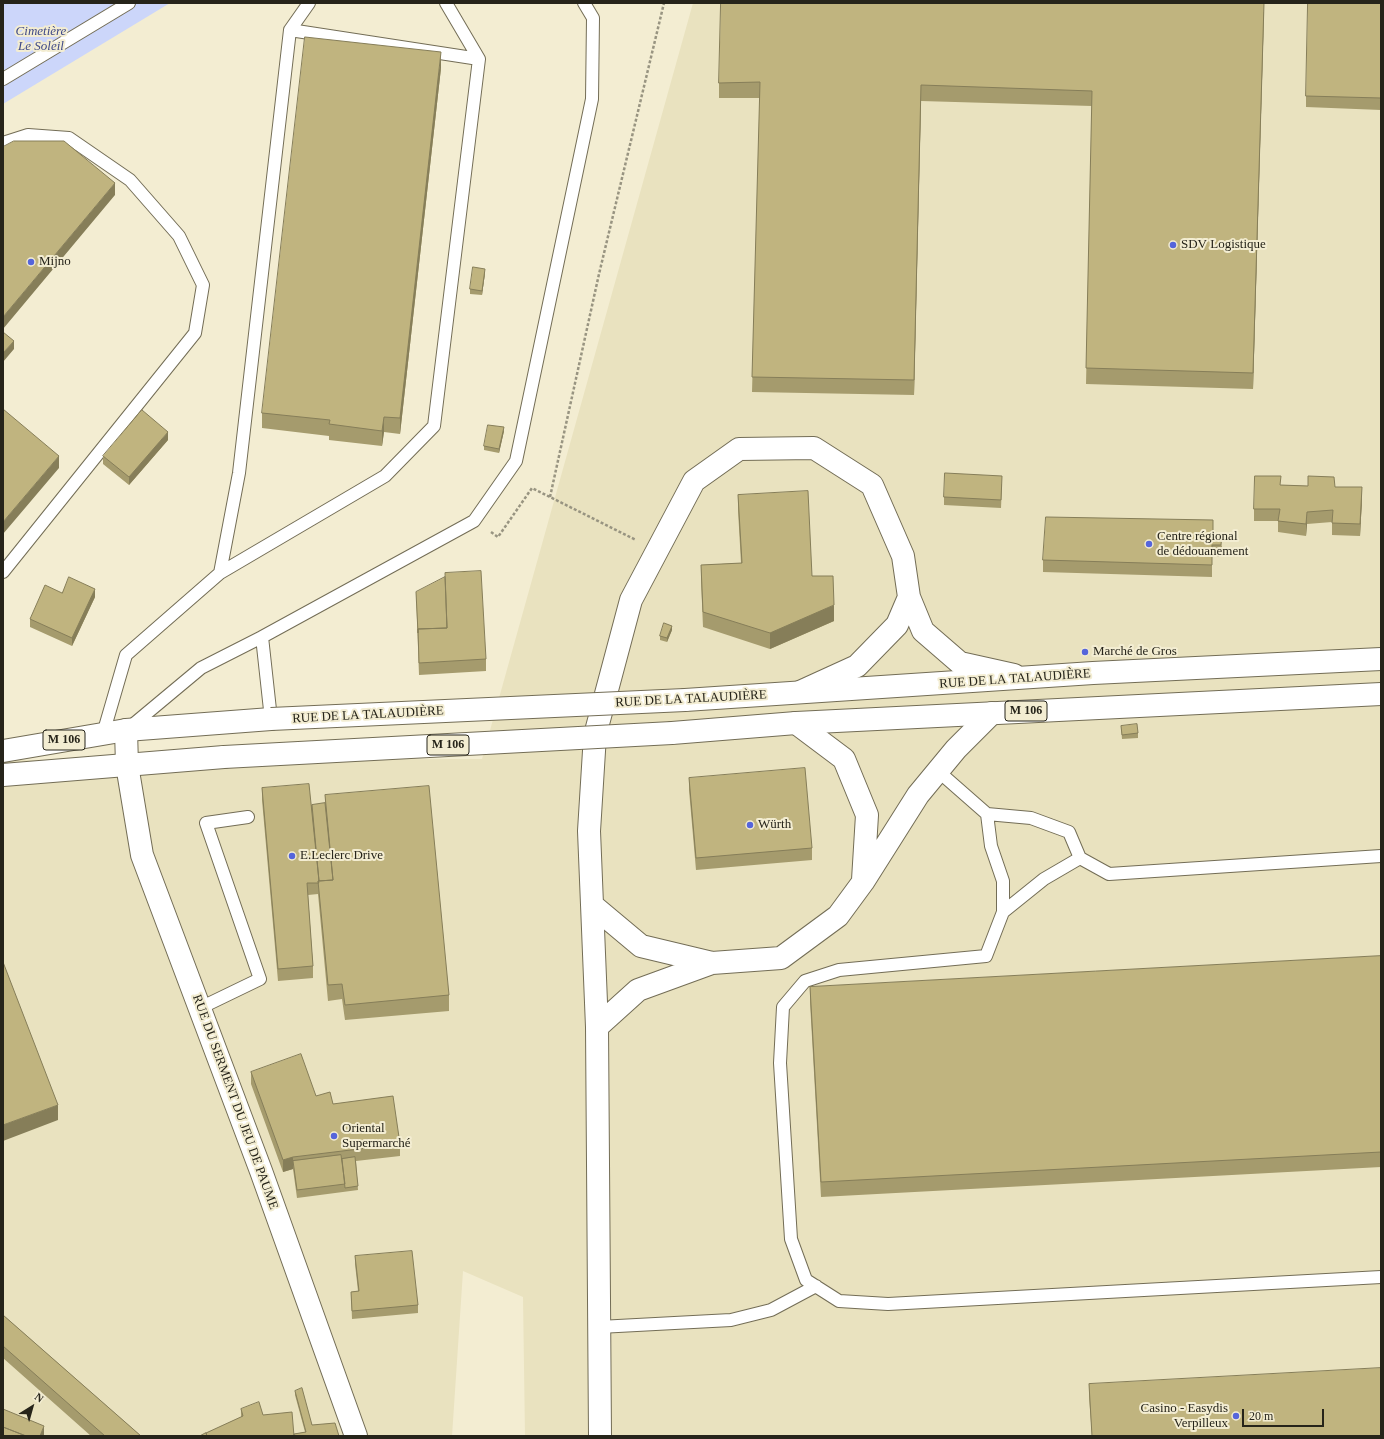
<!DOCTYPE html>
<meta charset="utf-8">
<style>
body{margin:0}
#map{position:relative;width:1384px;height:1439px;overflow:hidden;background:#f3edd2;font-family:Georgia,serif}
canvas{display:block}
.frame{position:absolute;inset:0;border:4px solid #26241a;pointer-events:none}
.north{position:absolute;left:12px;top:1387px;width:40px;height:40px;-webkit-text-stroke:3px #f3edd2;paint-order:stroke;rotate:37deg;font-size:11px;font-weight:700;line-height:16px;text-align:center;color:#26241a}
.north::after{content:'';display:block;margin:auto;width:14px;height:18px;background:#26241a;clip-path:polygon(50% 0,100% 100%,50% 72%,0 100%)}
.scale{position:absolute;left:1242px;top:1409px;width:82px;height:18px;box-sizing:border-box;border:2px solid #26241a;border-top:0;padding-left:5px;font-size:12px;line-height:14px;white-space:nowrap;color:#26241a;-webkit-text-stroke:3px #f3edd2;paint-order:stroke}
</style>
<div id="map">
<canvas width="1384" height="1439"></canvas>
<div class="frame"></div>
<div class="north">N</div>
<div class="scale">20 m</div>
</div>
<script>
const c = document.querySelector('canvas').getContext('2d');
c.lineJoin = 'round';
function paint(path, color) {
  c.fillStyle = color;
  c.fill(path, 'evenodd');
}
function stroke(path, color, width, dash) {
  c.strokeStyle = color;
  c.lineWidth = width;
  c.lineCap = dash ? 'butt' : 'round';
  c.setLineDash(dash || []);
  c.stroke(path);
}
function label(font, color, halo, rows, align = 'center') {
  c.font = font + ' Georgia,serif';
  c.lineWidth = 4;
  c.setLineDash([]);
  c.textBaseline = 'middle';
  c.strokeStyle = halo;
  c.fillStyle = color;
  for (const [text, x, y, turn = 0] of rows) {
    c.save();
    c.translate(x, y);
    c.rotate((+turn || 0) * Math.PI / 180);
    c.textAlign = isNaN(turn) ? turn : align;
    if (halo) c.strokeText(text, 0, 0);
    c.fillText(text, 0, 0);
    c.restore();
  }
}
const built = new Path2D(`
 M 693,3 L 1381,3 L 1381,1436 L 525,1436 L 523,1297 L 463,1271 L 452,1436 L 3,1436 L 3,760 L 482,759 Z`);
const green = new Path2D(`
 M 3,3 L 170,3 L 3,104 Z`);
const path = new Path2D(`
 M 550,497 L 599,274 L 664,3
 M 491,532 L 498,537 L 532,488 L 636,540`);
const service = new Path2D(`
 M 446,3 L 479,59
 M 290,30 L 309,3
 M 3,79 L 129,3
 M 3,143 L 28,135 L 69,138 L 130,180 L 179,236 L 203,285 L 195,333 L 3,572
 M 262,637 L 271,719
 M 129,728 L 201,668 L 262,637 L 474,521 L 516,461 L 592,99 L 593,18 L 584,3
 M 103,734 L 126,655 L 220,573 L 239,473 L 290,30 L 479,59 L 434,426 L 385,476 L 220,573
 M 938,771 L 987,814
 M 1381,856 L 1109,874 L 1080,858 L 1069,832 L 1031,818 L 987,814 L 991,846 L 1003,881 L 1003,912 L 986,956 L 839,970 L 805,981 L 783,1007 L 780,1063 L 791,1239 L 806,1280 L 839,1301 L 888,1304 L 1381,1277
 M 1003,912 L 1044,879 L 1080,858
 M 200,1008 L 260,979 L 206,823 L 248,817
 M 599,1327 L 731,1320 L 771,1310 L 816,1286`);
const minor = new Path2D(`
 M 800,692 L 857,666 L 897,625 L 909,597
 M 796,723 L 844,759 L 867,815 L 863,880
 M 127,765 L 142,855 L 261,1171 L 356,1436
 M 592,905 L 641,946 L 712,963
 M 597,1027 L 638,990 L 712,963 L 781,958 L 838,916 L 863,882 L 918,795 L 956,749 L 992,713
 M 600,1436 L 597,1027 L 589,831 L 595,735 L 631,600 L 694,481 L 739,449 L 814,448 L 872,485 L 903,556 L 909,597 L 923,631 L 960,663 L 1014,675`);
const secondary = new Path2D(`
 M 126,730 L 127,765`);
const primary = new Path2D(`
 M 685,700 L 1093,673 L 1381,659
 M 672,733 L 796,723 L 1381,694
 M 3,751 L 126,730 L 271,719
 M 3,775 L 224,757`);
const primaryBridge = new Path2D(`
 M 271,719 L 685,700
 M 224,757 L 672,733`);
const wall = new Path2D(`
 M 1381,3 L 1381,110 L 1306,107 L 1306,96 Z
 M 1264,12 L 1253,389 L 1086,384 L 1092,106 L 921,101 L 914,395 L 752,392 L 760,98 L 719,98 L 719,83 Z
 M 441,68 L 400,434 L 384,432 L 382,446 L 329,440 L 329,436 L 262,428 L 262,413 Z
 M 485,273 L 482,295 L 470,294 L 470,289 Z
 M 504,431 L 499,453 L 484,450 L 484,446 Z
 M 168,440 L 129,485 L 103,464 L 103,456 Z
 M 1002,484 L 1001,508 L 944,505 L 944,497 Z
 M 1281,485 L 1335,487 L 1362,499 L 1360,536 L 1332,535 L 1332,522 L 1307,524 L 1306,536 L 1278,532 L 1278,521 L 1254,521 L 1254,509 Z
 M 738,495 L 812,576 L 834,621 L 770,649 L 703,627 L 701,580 L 701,565 L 741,563 L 738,510 Z
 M 1213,533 L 1222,546 L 1221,557 L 1212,557 L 1212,577 L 1043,572 L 1043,560 Z
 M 416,592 L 486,659 L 486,671 L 419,675 Z
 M 62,593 L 95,597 L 72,646 L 30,627 L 30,619 Z
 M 672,630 L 667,642 L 660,640 L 660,636 Z
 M 1121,726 L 1138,733 L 1138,738 L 1122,739 Z
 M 689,778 L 812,848 L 812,860 L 696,870 L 689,790 Z
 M 262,788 L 312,805 L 325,803 L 325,795 L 449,995 L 449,1011 L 345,1020 L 342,999 L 328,1001 L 318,894 L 308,895 L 313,966 L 313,978 L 278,981 L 262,800 Z
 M 1381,956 L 1381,1167 L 821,1197 L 810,1002 L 810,987 Z
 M 251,1072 L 316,1096 L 333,1104 L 400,1144 L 400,1156 L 356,1161 L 358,1190 L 297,1198 L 293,1169 L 283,1172 L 251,1084 Z
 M 355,1256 L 418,1305 L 418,1313 L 352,1319 L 351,1292 L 358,1291 L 355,1264 Z
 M 3,1315 L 141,1436 L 91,1436 L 3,1358 Z
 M 1089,1384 L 1381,1436 L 1092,1436 L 1089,1396 Z
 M 295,1391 L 312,1425 L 339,1436 L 200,1436 L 241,1417 L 241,1409 L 263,1415 L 294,1434 L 305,1432 L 295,1395 Z`);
const shadedWall = new Path2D(`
 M 1264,3 L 1264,12 L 1253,389 L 1253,373 Z
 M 441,52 L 441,68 L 400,434 L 400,418 Z
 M 921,85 L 921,101 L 914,395 L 914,380 Z
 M 115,183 L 115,195 L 3,329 L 3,317 Z
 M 485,269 L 485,273 L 482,295 L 482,291 Z
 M 14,341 L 14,349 L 3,362 L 3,353 Z
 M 384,417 L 384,432 L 382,446 L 382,431 Z
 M 504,427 L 504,431 L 499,453 L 499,449 Z
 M 168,432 L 168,440 L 129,485 L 129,477 Z
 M 59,456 L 59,468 L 3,534 L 3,522 Z
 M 1362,487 L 1362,499 L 1360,536 L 1360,524 Z
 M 1307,512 L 1307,524 L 1306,536 L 1306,524 Z
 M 95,589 L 95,597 L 72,646 L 72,638 Z
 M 834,605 L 834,621 L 770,649 L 770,633 Z
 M 672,626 L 672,630 L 667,642 L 667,638 Z
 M 58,1105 L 58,1120 L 3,1141 L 3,1125 Z
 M 293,1157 L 293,1169 L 283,1172 L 283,1160 Z
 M 44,1426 L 44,1436 L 40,1436 Z`);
const building = new Path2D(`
 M 721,3 L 1264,3 L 1253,373 L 1086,368 L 1092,91 L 921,85 L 914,380 L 752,377 L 760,82 L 719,83 Z
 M 1308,3 L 1381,3 L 1381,98 L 1306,96 Z
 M 305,37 L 441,52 L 400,418 L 384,417 L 382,431 L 329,424 L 330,420 L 262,413 Z
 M 14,141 L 64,141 L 115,183 L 3,317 L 3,147 Z
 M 473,267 L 485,269 L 482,291 L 470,289 Z
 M 3,332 L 14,341 L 3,353 Z
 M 3,409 L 59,456 L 3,522 Z
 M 142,410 L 168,432 L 129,477 L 103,456 Z
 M 488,425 L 504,427 L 499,449 L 484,446 Z
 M 945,473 L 1002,476 L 1001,500 L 944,497 Z
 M 1255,476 L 1281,476 L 1280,485 L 1308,486 L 1308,476 L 1334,477 L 1335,487 L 1362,487 L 1360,524 L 1332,523 L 1333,510 L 1307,512 L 1306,524 L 1278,521 L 1280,509 L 1254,509 Z
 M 808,491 L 812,576 L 833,576 L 834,605 L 770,633 L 703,612 L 701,565 L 742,563 L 738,495 Z
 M 1046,517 L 1213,520 L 1213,533 L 1222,534 L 1221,545 L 1212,545 L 1212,565 L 1043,560 Z
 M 481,571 L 486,659 L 419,663 L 418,629 L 447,628 L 445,573 Z
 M 69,577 L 95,589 L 72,638 L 30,619 L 45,585 L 62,593 Z
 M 445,577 L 447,628 L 418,629 L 418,633 L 416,592 Z
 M 664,623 L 672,626 L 667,638 L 660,636 Z
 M 1137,724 L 1138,733 L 1122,735 L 1121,726 Z
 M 805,768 L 812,848 L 696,858 L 689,778 Z
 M 309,784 L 319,881 L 318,881 L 319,883 L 307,883 L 313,966 L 278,969 L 262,788 Z
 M 429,786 L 449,995 L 345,1005 L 342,984 L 328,985 L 318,881 L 333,880 L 325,795 Z
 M 325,803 L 333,880 L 319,881 L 312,805 Z
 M 1381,956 L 1381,1152 L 821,1182 L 810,987 Z
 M 3,962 L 58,1105 L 3,1125 Z
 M 301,1054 L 316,1096 L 330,1092 L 333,1104 L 393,1096 L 400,1144 L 293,1157 L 283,1160 L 251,1072 Z
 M 341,1155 L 345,1184 L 297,1190 L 293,1161 Z
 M 355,1157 L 358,1186 L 345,1188 L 342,1159 Z
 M 412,1251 L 418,1305 L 352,1311 L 351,1292 L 359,1291 L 355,1256 Z
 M 3,1315 L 141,1436 L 105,1436 L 3,1346 Z
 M 1381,1368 L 1381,1436 L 1092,1436 L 1089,1384 Z
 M 302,1388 L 312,1425 L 335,1423 L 339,1436 L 294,1436 L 294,1434 L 306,1432 L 295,1391 Z
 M 259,1402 L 263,1415 L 292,1412 L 294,1436 L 207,1436 L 206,1433 L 243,1416 L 241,1409 Z
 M 3,1409 L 44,1426 L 40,1436 L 26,1436 L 3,1427 Z
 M 3,1427 L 26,1436 L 3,1436 Z
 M 206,1433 L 207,1436 L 200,1436 Z`);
const markers = [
 [1173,245,4,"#5565db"],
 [31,262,4,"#5565db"],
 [1149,544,4,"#5565db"],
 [1085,652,4,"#5565db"],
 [750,825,4,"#5565db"],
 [292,856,4,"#5565db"],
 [334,1136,4,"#5565db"],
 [1236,1416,4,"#5565db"]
];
const shields = [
 [1026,711,42],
 [64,740,42],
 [448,745,42]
];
const shieldNames = [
 ["M 106",1026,711],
 ["M 106",64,740],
 ["M 106",448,745]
];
const parkNames = [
 ["Cimetière",41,32],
 ["Le Soleil",41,47]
];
const poiNames = [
 ["SDV Logistique",1181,245],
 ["Mijno",39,262],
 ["Centre régional",1157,537],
 ["de dédouanement",1157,552],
 ["Marché de Gros",1093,652],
 ["Würth",758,825],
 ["E.Leclerc Drive",300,856],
 ["Oriental",342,1129],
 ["Supermarché",342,1144],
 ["Casino - Easydis",1228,1409,"right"],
 ["Verpilleux",1228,1424,"right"]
];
const streetNames = [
 ["RUE DE LA TALAUDIÈRE",1015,679,-4],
 ["RUE DE LA TALAUDIÈRE",691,699,-3],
 ["RUE DE LA TALAUDIÈRE",368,715,-3],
 ["RUE DU SERMENT DU JEU DE PAUME",235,1102,70]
];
paint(built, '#e9e2bf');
paint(green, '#ccd6fa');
stroke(service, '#736d56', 14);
stroke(minor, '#736d56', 24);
stroke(secondary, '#736d56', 24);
stroke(primary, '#736d56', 24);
stroke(path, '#989481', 2.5, [3, 2]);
stroke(service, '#fff', 12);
stroke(minor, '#fff', 22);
stroke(secondary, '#fff', 22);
stroke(primary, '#fff', 22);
stroke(primaryBridge, '#736d56', 24, []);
stroke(primaryBridge, '#fff', 22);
paint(wall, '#a59b6d');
paint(shadedWall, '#867e59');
paint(building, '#c0b47f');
stroke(building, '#867e59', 1);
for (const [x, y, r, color] of markers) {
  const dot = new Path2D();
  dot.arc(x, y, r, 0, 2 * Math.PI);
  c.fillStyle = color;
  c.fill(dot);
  stroke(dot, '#f3edd2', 1.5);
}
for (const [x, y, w] of shields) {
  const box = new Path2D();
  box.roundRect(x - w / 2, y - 10, w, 20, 3);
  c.fillStyle = '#f3edd2';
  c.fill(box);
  stroke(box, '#26241a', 1);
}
label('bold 12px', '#26241a', null, shieldNames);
label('italic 13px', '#3f4a88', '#f3edd2', parkNames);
label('13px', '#26241a', '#f3edd2', poiNames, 'left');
label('13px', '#26241a', '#f3edd2', streetNames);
</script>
